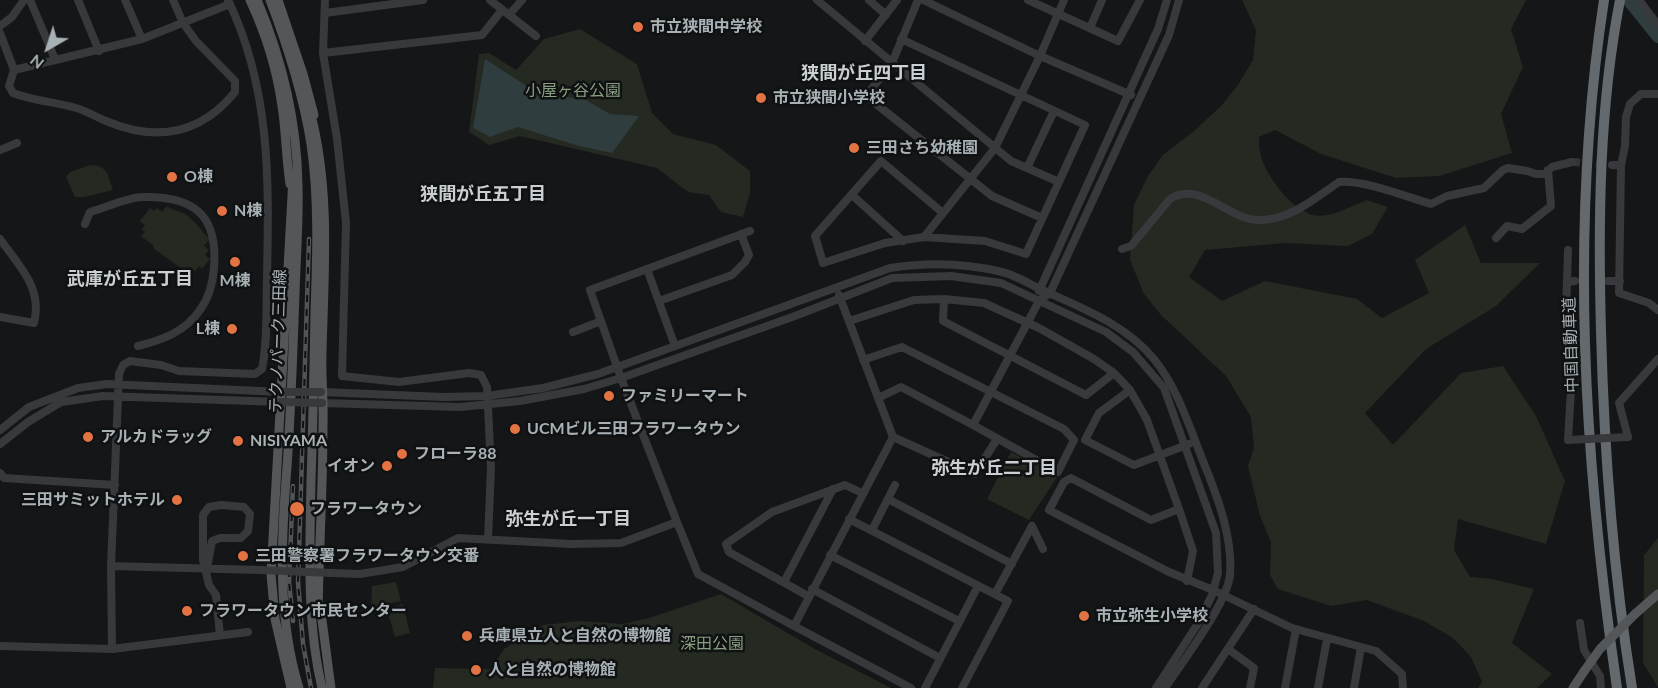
<!DOCTYPE html>
<meta charset="utf-8">
<style>
body{margin:0}
#map{position:relative;width:1658px;height:688px;overflow:hidden;background:#151617;font-family:Lato,sans-serif}
canvas{display:block}
.north{position:absolute;left:18px;top:18px;width:60px;height:60px;-webkit-text-stroke:4px #101112;paint-order:stroke;rotate:219deg;font-size:16px;font-weight:700;line-height:24px;text-align:center;color:#a8b1b6}
.north::after{content:'';display:block;margin:auto;width:21px;height:27px;background:#a8b1b6;clip-path:polygon(50% 0,100% 100%,50% 72%,0 100%)}
</style>
<div id="map">
<canvas width="1658" height="688"></canvas>
<div class="north">N</div>
</div>
<script>
const c = document.querySelector('canvas').getContext('2d');
c.lineJoin = 'round';
function paint(path, color) {
  c.fillStyle = color;
  c.fill(path, 'evenodd');
}
function stroke(path, color, width, dash) {
  c.strokeStyle = color;
  c.lineWidth = width;
  c.lineCap = dash ? 'butt' : 'round';
  c.setLineDash(dash || []);
  c.stroke(path);
}
function label(font, color, halo, rows, align = 'center') {
  c.font = font + ' Lato,"Noto Sans JP",sans-serif';
  c.lineWidth = 5;
  c.setLineDash([]);
  c.textBaseline = 'middle';
  c.strokeStyle = halo;
  c.fillStyle = color;
  for (const [text, x, y, turn = 0] of rows) {
    c.save();
    c.translate(x, y);
    c.rotate((+turn || 0) * Math.PI / 180);
    c.textAlign = isNaN(turn) ? turn : align;
    if (halo) c.strokeText(text, 0, 0);
    c.fillText(text, 0, 0);
    c.restore();
  }
}
const green = new Path2D(`
 M 1242,0 L 1526,0 L 1511,29 L 1523,67 L 1501,114 L 1512,153 L 1439,176 L 1396,178 L 1321,154 L 1275,130 L 1259,137 C 1259,143 1259,150 1261,156 C 1266,176 1292,210 1313,215 C 1330,219 1351,206 1367,200 L 1388,207 L 1372,234 L 1348,246 L 1285,243 L 1205,250 L 1189,277 L 1222,301 L 1265,281 L 1357,299 L 1382,318 L 1429,293 L 1415,260 L 1465,225 L 1481,263 L 1540,263 L 1496,306 L 1426,349 L 1365,413 L 1393,445 L 1461,373 L 1503,366 L 1536,416 L 1565,481 L 1546,544 L 1458,519 L 1454,550 L 1470,577 L 1492,579 L 1534,589 L 1512,643 L 1552,674 L 1537,688 L 1478,688 L 1482,682 L 1471,657 L 1453,638 L 1424,621 L 1367,600 L 1331,606 L 1278,589 L 1270,575 L 1271,542 L 1260,516 L 1248,466 L 1254,448 L 1251,417 L 1226,376 L 1161,315 L 1144,294 L 1130,260 L 1134,205 L 1148,176 L 1163,155 L 1194,131 L 1221,106 L 1238,85 L 1253,60 L 1256,30 Z
 M 580,29 L 637,64 L 652,113 L 673,134 L 716,145 L 750,171 L 750,193 L 743,217 L 721,212 L 709,195 L 688,192 L 657,168 L 520,136 L 489,145 L 469,132 L 479,54 L 489,53 L 516,70 L 544,39 Z
 M 90,165 C 109,166 107,174 113,190 L 85,197 L 75,197 L 66,177 L 70,172 Z
 M 167,206 C 175,212 182,211 189,217 C 198,223 202,233 210,239 L 204,246 L 209,250 L 205,255 L 210,259 L 202,269 L 199,266 L 195,271 L 189,267 L 185,271 L 153,248 L 154,246 L 141,236 L 145,232 L 142,229 L 145,225 L 140,221 L 150,208 L 154,211 L 157,208 L 162,212 Z
 M 1011,452 L 1057,477 L 1029,520 L 987,499 Z
 M 1658,538 L 1658,687 L 1643,663 L 1644,555 Z
 M 396,582 L 401,601 L 371,608 L 372,586 Z
 M 721,594 L 815,649 L 891,688 L 433,688 L 435,668 L 491,669 L 504,649 L 543,625 L 580,621 L 623,624 L 649,618 Z
 M 403,604 L 410,633 L 395,637 L 387,609 Z`);
const water = new Path2D(`
 M 485,59 L 539,94 L 584,99 L 610,114 L 639,116 L 612,153 L 579,146 L 518,127 L 490,137 L 473,128 Z`);
const river = new Path2D(`
 M 1628,0 L 1658,37`);
const minorTunnel = new Path2D(`
 M 1572,162 L 1604,164`);
const minor = new Path2D(`
 M 30,0 L 55,59
 M 78,0 L 99,51
 M 125,0 L 142,39
 M 325,0 L 323,53 L 337,139 L 346,223 L 342,376 L 399,382 L 469,373 L 481,375 L 487,387 L 491,468 L 488,540
 M 490,0 L 536,36
 M 817,0 L 1011,161 L 1059,182
 M 869,0 L 886,15
 M 918,0 L 892,63 L 866,96 L 992,196 L 1042,218
 M 923,0 L 1040,56 L 1131,95
 M 1028,0 L 1118,41 L 1140,0
 M 1639,0 L 1658,25
 M 325,13 L 423,0
 M 509,15 L 522,0
 M 0,26 L 12,17 L 24,0
 M 1090,28 L 1102,0
 M 0,33 L 14,70 L 142,39 L 230,4
 M 901,39 L 1085,125 L 1026,254 L 985,241 L 924,237
 M 865,41 L 897,0
 M 323,53 L 482,35 L 502,10
 M 14,70 L 9,86 L 13,93 C 33,101 56,102 76,108 C 87,111 96,117 106,121 C 156,142 200,135 235,92 L 235,81 L 196,41 L 183,23 L 173,0
 M 1658,94 L 1641,94 L 1630,104 L 1626,117 L 1625,146 L 1621,165 L 1619,293 L 1649,303 L 1658,310
 M 0,150 L 17,143
 M 1612,165 L 1621,165
 M 1027,168 L 1054,111
 M 852,195 L 903,241
 M 943,213 L 881,161 L 815,236 L 823,263 L 885,243 L 924,237 L 995,148 L 1040,56 L 1064,0
 M 85,224 L 90,212 C 105,208 128,197 143,197 C 194,196 218,215 214,267 C 213,282 209,298 200,310 C 185,332 162,340 138,346
 M 1496,238 L 1507,226 L 1522,229 L 1551,206 L 1548,170
 M 0,239 C 19,266 43,288 34,323 L 0,317
 M 1122,249 L 1131,246 L 1170,199 C 1199,180 1227,218 1256,220 C 1288,222 1314,199 1339,182 C 1362,179 1407,197 1431,204 L 1447,196 L 1484,188 L 1503,170 L 1508,168 L 1527,171 L 1536,174 L 1545,174 L 1552,167 L 1572,162
 M 647,269 L 675,346
 M 1608,281 L 1620,281
 M 1567,282 L 1568,250
 M 1039,291 L 1158,29 L 1167,0
 M 944,299 L 943,321 L 1086,395 L 1114,373
 M 659,301 L 732,275 L 745,262 L 749,255 L 741,234
 M 849,321 L 914,300 L 944,299 L 984,303 L 1039,328 L 1094,359 L 1114,373 L 1130,390 L 1147,420 L 1179,509 L 1193,551 L 1187,581
 M 573,332 L 601,321
 M 863,360 L 902,347 L 1064,429 L 1074,440 L 1058,472 L 973,425
 M 1130,390 L 1099,413 L 1085,440 L 1134,465 L 1189,444
 M 321,392 L 444,397 L 487,396 L 543,388 L 598,374 L 890,268 C 928,262 965,263 1002,272 C 1015,275 1028,283 1040,289 C 1080,307 1125,324 1154,359 C 1178,389 1189,426 1203,461 C 1217,495 1233,537 1230,575 C 1227,604 1182,662 1165,688
 M 878,398 L 901,387 L 973,425 L 1039,301 L 1050,293 L 1169,35 L 1179,0
 M 322,403 L 460,407 L 520,401 L 584,389 L 621,378 L 795,316 L 892,278 L 951,276 L 1001,283 L 1106,332 L 1133,352 L 1164,388 L 1216,533 L 1218,573 L 1212,595 L 1199,622 L 1156,688
 M 0,430 L 29,407 L 78,388 L 107,384 L 282,392
 M 893,437 L 975,474 L 997,439
 M 1628,437 L 1619,403 L 1658,359
 M 1568,440 L 1573,356 L 1566,308 L 1567,282 L 1575,281
 M 0,444 L 28,422 L 61,402 L 103,396 L 281,402
 M 0,473 L 4,478 L 115,485
 M 888,499 L 1012,564
 M 1179,509 L 1151,520 L 1071,478 L 1064,482 L 1049,510 L 1169,572 L 1213,590 L 1292,628 L 1376,651 L 1402,674 L 1403,688
 M 849,519 L 1008,601 L 962,688
 M 677,522 L 698,574 L 794,626 L 893,437 L 839,295
 M 1032,526 L 1043,549
 M 872,530 L 895,485
 M 830,555 L 959,621
 M 111,566 L 260,570
 M 207,568 L 212,541 L 220,538 L 241,538 L 248,531 L 250,514 L 244,507 L 221,505 L 209,507 L 203,515 L 203,560 L 209,585 L 216,595 L 220,635
 M 332,573 L 360,574 L 403,567 L 458,538 L 572,544 L 621,543 L 677,522 L 621,378 L 590,290 L 750,231
 M 784,582 L 833,489
 M 812,589 L 940,658
 M 995,594 L 1032,526
 M 808,596 L 729,552 L 726,544 L 772,512 L 845,485 L 862,493
 M 1580,623 L 1584,650 L 1600,676 L 1601,688
 M 794,626 L 911,688
 M 0,646 L 112,649 L 111,566 L 119,374 L 123,365 L 130,361 L 161,365 L 179,371 L 255,374 L 262,369 C 268,339 266,307 267,277 C 269,182 271,89 228,0
 M 112,649 L 248,632
 M 1228,649 L 1254,668 L 1250,688
 M 925,688 L 978,586
 M 1202,688 L 1254,609
 M 1285,688 L 1296,629
 M 1318,688 L 1327,639
 M 1354,688 L 1361,647`);
const major = new Path2D(`
 M 250,0 C 265,32 277,70 282,106 C 286,131 286,158 290,184
 M 257,0 C 282,59 297,122 298,185 C 299,222 296,258 295,294 C 293,352 291,410 287,467 C 281,541 277,616 299,688
 M 270,0 C 288,47 303,94 311,144 C 319,199 317,256 315,312 C 314,368 313,424 311,480 C 310,548 306,621 322,688
 M 278,0 L 303,74 L 314,115
 M 310,111 C 331,190 324,271 322,352 C 321,376 324,401 323,425 C 323,487 319,550 318,612
 M 320,605 L 331,688
 M 1635,614 L 1658,594
 M 291,688 L 275,619 L 271,574 L 293,178
 M 1573,688 L 1585,670`);
const highway = new Path2D(`
 M 1604,0 C 1569,228 1584,461 1617,688
 M 1620,0 C 1599,108 1598,221 1601,331 C 1604,450 1613,570 1632,688`);
const rail = new Path2D(`
 M 309,239 L 298,582 L 303,644 L 311,688
 M 293,486 L 289,582 L 293,621`);
const minorBridge = new Path2D(`
 M 282,392 L 321,392
 M 281,402 L 322,403
 M 1568,440 L 1628,437
 M 260,570 L 332,573`);
const majorBridge = new Path2D(`
 M 1585,670 L 1600,649 L 1635,614`);
const markers = [
 [638,27,6,"#e37342"],
 [761,98,6,"#e37342"],
 [854,148,6,"#e37342"],
 [172,177,6,"#e37342"],
 [222,211,6,"#e37342"],
 [235,262,6,"#e37342"],
 [232,329,6,"#e37342"],
 [609,396,6,"#e37342"],
 [515,429,6,"#e37342"],
 [88,437,6,"#e37342"],
 [238,441,6,"#e37342"],
 [402,454,6,"#e37342"],
 [387,466,6,"#e37342"],
 [177,500,6,"#e37342"],
 [297,509,8,"#e37342"],
 [243,556,6,"#e37342"],
 [187,611,6,"#e37342"],
 [1084,616,6,"#e37342"],
 [467,636,6,"#e37342"],
 [476,670,6,"#e37342"]
];
const poiNames = [
 ["市立狭間中学校",650,27],
 ["市立狭間小学校",773,98],
 ["三田さち幼稚園",866,148],
 ["O棟",184,177],
 ["N棟",234,211],
 ["M棟",235,281,"center"],
 ["L棟",220,329,"right"],
 ["ファミリーマート",621,396],
 ["UCMビル三田フラワータウン",527,429],
 ["アルカドラッグ",100,437],
 ["NISIYAMA",250,441],
 ["フローラ88",414,454],
 ["イオン",375,466,"right"],
 ["三田サミットホテル",165,500,"right"],
 ["フラワータウン",310,509],
 ["三田警察署フラワータウン交番",255,556],
 ["フラワータウン市民センター",199,611],
 ["市立弥生小学校",1096,616],
 ["兵庫県立人と自然の博物館",479,636],
 ["人と自然の博物館",488,670]
];
const parkNames = [
 ["小屋ヶ谷公園",573,91],
 ["深田公園",712,644]
];
const streetNames = [
 ["テクノパーク三田線",278,341,-88],
 ["中国自動車道",1571,345,-92]
];
const neighbourhoodNames = [
 ["狭間が丘四丁目",864,73],
 ["狭間が丘五丁目",483,194],
 ["武庫が丘五丁目",130,279],
 ["弥生が丘二丁目",994,468],
 ["弥生が丘一丁目",568,519]
];
paint(green, '#242922');
paint(water, '#2f3d3f');
stroke(river, '#2f3d3f', 12);
stroke(minorTunnel, '#323537', 8, [8, 4]);
stroke(minor, '#37393c', 8);
stroke(major, '#53575a', 9);
stroke(highway, '#63696c', 10);
stroke(rail, '#505456', 4.5);
stroke(rail, '#101112', 2, [7]);
stroke(minorBridge, '#37393c', 8);
stroke(majorBridge, '#53575a', 9);
for (const [x, y, r, color] of markers) {
  const dot = new Path2D();
  dot.arc(x, y, r, 0, 2 * Math.PI);
  c.fillStyle = color;
  c.fill(dot);
  stroke(dot, '#101112', 2);
}
label('bold 16px', '#a8b1b6', '#101112', poiNames, 'left');
label('16px', '#8a9f81', '#101112', parkNames);
label('16px', '#a8b1b6', '#101112', streetNames);
label('bold 18px', '#c9cfd2', '#101112', neighbourhoodNames);
</script>
